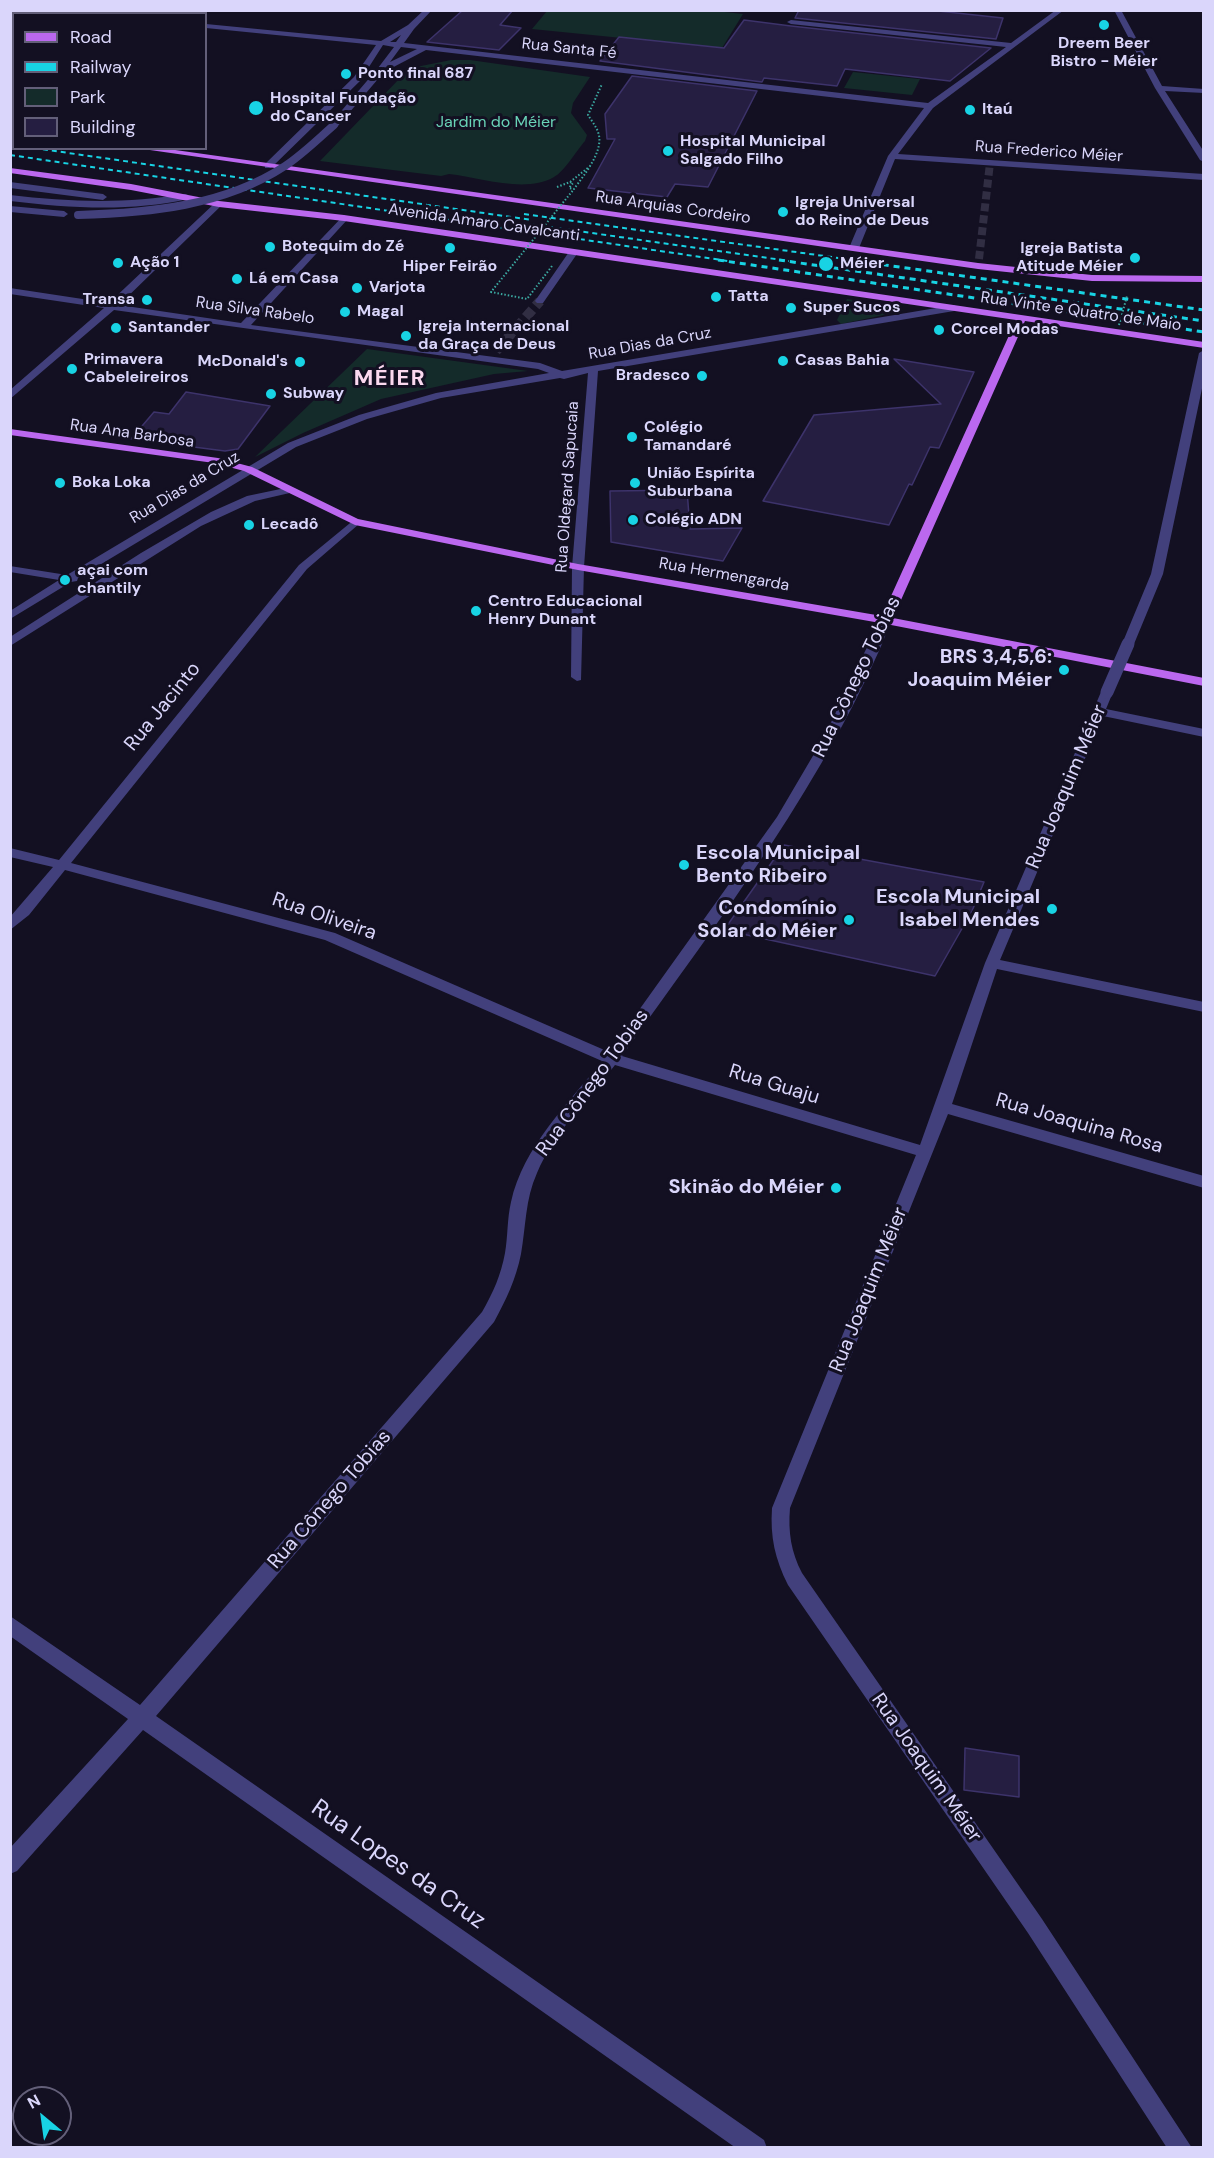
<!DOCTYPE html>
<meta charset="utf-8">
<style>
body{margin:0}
#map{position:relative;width:1214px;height:2158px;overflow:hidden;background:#131022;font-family:"DM Sans",sans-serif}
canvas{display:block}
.frame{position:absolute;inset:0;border:12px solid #dad6fb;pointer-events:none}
.legend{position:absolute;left:12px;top:12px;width:195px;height:138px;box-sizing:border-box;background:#131022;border:2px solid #635f79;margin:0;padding:8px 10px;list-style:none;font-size:18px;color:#dad6fb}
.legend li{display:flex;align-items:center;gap:12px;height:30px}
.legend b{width:30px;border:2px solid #635f79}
.north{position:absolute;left:12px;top:2086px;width:60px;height:60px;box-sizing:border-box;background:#131022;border:2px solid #635f79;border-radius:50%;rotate:331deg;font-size:16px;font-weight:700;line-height:24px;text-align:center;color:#dad6fb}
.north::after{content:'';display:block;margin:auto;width:21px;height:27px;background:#18d3e4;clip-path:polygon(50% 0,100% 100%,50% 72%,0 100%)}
</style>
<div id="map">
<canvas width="1214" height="2158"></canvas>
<div class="frame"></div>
<ul class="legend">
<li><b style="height:8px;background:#bb68ef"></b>Road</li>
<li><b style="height:8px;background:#18d3e4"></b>Railway</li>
<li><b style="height:16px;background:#142b2a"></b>Park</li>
<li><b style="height:16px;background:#251e41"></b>Building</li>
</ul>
<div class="north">N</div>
</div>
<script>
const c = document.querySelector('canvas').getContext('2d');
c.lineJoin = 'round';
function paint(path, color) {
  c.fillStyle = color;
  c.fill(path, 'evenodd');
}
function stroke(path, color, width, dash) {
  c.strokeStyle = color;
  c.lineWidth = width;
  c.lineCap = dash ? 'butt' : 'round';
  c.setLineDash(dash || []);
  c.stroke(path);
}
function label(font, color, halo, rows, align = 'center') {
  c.font = font + ' "DM Sans",sans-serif';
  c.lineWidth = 6;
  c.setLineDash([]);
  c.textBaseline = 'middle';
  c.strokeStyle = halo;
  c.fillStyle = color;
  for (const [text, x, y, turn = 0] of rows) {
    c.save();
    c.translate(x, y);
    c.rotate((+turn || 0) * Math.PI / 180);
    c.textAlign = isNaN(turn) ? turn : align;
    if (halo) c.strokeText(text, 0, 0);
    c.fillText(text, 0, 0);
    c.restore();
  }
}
const green = new Path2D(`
 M 707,10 L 743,14 L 722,48 L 532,29 L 547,11 Z
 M 451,60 L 470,60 L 590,77 L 573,103 L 571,113 L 587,135 L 585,141 C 577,150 564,172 554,177 C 525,194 479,177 449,174 L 441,176 L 320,161 L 402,76 L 421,66 Z
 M 853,72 L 919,79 L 920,79 L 912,95 L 844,88 Z
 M 847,299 L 899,307 L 903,311 L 841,324 L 837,320 Z
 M 367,349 L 528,371 L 494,374 L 381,399 L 303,433 L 255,457 Z`);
const building = new Path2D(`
 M 463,10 L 513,10 L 500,25 L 521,28 L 499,50 L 427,42 Z
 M 799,10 L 929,10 L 1003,18 L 996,39 L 795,18 Z
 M 744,20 L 791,26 L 991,48 L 950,81 L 845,69 L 837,86 L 764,78 L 762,82 L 600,61 L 619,37 L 724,48 Z
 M 632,76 L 757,91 L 708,187 L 675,184 L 667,197 L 588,188 L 615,139 L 607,139 L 605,114 Z
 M 894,359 L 974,372 L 939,448 L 930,447 L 912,485 L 909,484 L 889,525 L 763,501 L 814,415 L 941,404 Z
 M 186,392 L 270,406 L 238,449 L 225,451 L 131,439 L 154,412 L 169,414 Z
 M 687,490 L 690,529 L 742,528 L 723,561 L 611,542 L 610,491 Z
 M 784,845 L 984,882 L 972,911 L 935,976 L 724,930 Z
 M 965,1748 L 1019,1756 L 1019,1797 L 964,1790 Z`);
const minorTunnelFar1 = new Path2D(`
 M 979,259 L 990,163`);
const minorTunnel = new Path2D(`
 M 496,351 L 540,301`);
const path = new Path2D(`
 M 570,182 L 573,183 L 569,188 L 574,189 C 584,175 605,150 598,132 C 596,126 591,120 588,115 L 602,84
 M 557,187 L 570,182 L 589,167`);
const minor = new Path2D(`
 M 46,10 L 70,10 L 83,14 L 59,14 Z
 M 424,10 L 432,10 L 414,29 L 404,43 L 928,103 L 1006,47 L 791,24 L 787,22 L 791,20 L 1011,43 L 1056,10 L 1064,10 L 933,108 L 898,154 L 1204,174 L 1204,180 L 895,159 L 859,248 L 854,251 L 849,248 L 888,156 L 924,108 L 426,50 L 384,72 L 337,127 L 331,127 L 331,123 L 378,68 L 394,47 L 383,45 L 360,81 L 271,168 L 265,168 L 265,164 L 354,77 L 376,45 L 206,28 L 206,24 L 381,41 L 408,25 ZM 401,35 L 396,42 L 390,42 ZM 401,47 L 417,49 L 390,62 Z
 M 1114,10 L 1121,10 L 1162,86 L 1204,89 L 1204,93 L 1165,91 L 1204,152 L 1204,162 L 1200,160 L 1155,88 Z
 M 14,20 L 14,24 L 10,25 L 10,21 Z
 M 10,182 L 103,194 L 107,197 L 103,200 L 10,188 Z
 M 185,194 L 188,195 L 188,199 C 130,212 69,208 10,201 L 10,195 C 69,202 126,204 185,194 Z
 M 216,202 L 223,204 L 119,305 L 241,323 L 344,215 L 348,218 L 347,220 L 251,325 L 540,363 L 562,371 L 954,305 L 959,308 L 954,311 L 598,371 L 584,567 L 581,680 L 577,681 L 571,677 L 572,567 L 588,373 L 564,379 L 560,378 L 441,398 L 367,419 L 296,447 L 78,578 L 77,581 L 71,582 L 10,619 L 10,611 L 59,580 L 10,572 L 10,566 L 67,575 L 288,443 L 359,415 L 436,393 L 549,373 L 538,369 L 114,310 L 10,399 L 10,390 L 104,308 L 10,294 L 10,288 L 109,303 Z
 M 10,206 L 64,211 L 68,214 L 64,217 L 10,212 Z
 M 571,249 L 579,251 L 543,303 L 537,303 L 535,301 Z
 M 1204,350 L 1204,379 L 1163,574 L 1134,644 L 1128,648 L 1124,647 L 1122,644 L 1151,574 L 1199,353 Z
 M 290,487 L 295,490 L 294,492 L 255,501 L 201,526 L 10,646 L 10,637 L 141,553 L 211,512 L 247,496 Z
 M 355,519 L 361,522 L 359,524 L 307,569 L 71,863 L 335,933 L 609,1052 L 777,817 L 824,737 L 880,620 L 886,616 L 890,618 L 892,620 C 828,780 721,917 622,1056 L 920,1145 L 985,963 L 1101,692 L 1107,688 L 1113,692 L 1106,709 L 1204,729 L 1204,737 L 1103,716 L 1000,960 L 1204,1002 L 1204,1012 L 997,969 L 952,1104 L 1204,1176 L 1204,1188 L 948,1114 L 790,1508 C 788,1532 791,1552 802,1573 L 1042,1919 L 1192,2148 L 1167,2148 L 1028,1933 L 788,1585 C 775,1559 770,1537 772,1508 L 916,1155 L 615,1065 C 588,1099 554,1133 537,1173 C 525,1200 526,1226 521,1254 C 516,1279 506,1300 494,1322 L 156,1716 L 764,2140 L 767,2148 L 736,2148 L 143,1730 L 17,1871 L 10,1874 L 10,1848 L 128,1719 L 10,1636 L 10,1616 L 140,1705 L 482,1312 C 493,1293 501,1275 505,1253 C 508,1236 507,1219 511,1202 C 523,1147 568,1104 602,1061 L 325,940 L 65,870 L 29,915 L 10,930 L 10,917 L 53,867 L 10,857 L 10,848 L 59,860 L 299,565 Z`);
const major = new Path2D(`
 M 10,128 L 14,128 L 14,132 L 10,132 Z
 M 136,148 L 161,148 L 978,263 L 1092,275 L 1204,276 L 1204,282 L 1092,281 L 978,269 Z
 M 10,168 L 131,184 L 219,201 L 344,215 L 1204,342 L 1204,348 L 1025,321 L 893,618 L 1204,678 L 1204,686 L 886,624 L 578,570 L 355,525 L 244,471 L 214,463 L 10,435 L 10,429 L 218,458 L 252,467 L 358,519 L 578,564 L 882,616 L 1016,320 L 344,221 L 219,207 L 131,190 L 10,173 Z`);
const railFar1 = new Path2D(`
 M 10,141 L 14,141
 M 34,148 L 532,220
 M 10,155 L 728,261
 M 524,214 L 860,261
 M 521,223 L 789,261`);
const rail = new Path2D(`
 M 718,260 L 1204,332
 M 779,260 L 1204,321
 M 850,260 L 1204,310`);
const pathBridge = new Path2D(`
 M 552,266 L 527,299 L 491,292 L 574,189
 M 1119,325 L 1127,296`);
const minorBridgeFar1 = new Path2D(`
 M 78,215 C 149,213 224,206 285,166 C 303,154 318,139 334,125`);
const minorBridge = new Path2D(`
 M 1107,692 L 1128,644`);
const markers = [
 [1104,25,6,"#18d3e4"],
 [346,74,6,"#18d3e4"],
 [256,108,8,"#18d3e4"],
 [970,110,6,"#18d3e4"],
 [668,151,6,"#18d3e4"],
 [783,212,6,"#18d3e4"],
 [270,247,6,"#18d3e4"],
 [450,248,6,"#18d3e4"],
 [1135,258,6,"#18d3e4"],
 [118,263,6,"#18d3e4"],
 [826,264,8,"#18d3e4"],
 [237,279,6,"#18d3e4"],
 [357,288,6,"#18d3e4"],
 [716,297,6,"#18d3e4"],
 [147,300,6,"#18d3e4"],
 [791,308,6,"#18d3e4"],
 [345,312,6,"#18d3e4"],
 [116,328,6,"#18d3e4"],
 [939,330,6,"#18d3e4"],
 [406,336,6,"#18d3e4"],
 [783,361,6,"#18d3e4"],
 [300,362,6,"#18d3e4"],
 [72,369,6,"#18d3e4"],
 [702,376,6,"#18d3e4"],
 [271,394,6,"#18d3e4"],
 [632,437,6,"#18d3e4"],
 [60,483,6,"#18d3e4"],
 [635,483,6,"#18d3e4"],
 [633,520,6,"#18d3e4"],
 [249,525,6,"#18d3e4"],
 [65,580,6,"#18d3e4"],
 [476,611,6,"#18d3e4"],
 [1064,670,6,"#18d3e4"],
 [684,865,6,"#18d3e4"],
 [1052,909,6,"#18d3e4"],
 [849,920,6,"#18d3e4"],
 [836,1188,6,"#18d3e4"]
];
const farPoinames = [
 ["Dreem Beer",1104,44,"center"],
 ["Bistro - Méier",1104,62,"center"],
 ["Ponto final 687",358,74],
 ["Hospital Fundação",270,99],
 ["do Cancer",270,117],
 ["Itaú",982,110],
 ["Hospital Municipal",680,142],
 ["Salgado Filho",680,160],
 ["Igreja Universal",795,203],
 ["do Reino de Deus",795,221],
 ["Botequim do Zé",282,247],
 ["Igreja Batista",1123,249,"right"],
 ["Atitude Méier",1123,267,"right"],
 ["Ação 1",130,263],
 ["Méier",840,264],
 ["Hiper Feirão",450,267,"center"],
 ["Lá em Casa",249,279],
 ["Varjota",369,288],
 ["Tatta",728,297],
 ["Transa",135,300,"right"],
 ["Super Sucos",803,308],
 ["Magal",357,312],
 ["Igreja Internacional",418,327],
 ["da Graça de Deus",418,345],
 ["Santander",128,328],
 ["Corcel Modas",951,330],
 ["Primavera",84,360],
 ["Cabeleireiros",84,378],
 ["Casas Bahia",795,361],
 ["McDonald's",288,362,"right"],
 ["Bradesco",690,376,"right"],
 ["Subway",283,394],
 ["Colégio",644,428],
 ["Tamandaré",644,446],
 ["União Espírita",647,474],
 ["Suburbana",647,492],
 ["Boka Loka",72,483],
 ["Colégio ADN",645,520],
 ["Lecadô",261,525],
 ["açai com",77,571],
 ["chantily",77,589],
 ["Centro Educacional",488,602],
 ["Henry Dunant",488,620]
];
const farStreetnames = [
 ["Rua Santa Fé",569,49,6],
 ["Rua Frederico Méier",1049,152,4],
 ["Rua Arquias Cordeiro",673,208,8],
 ["Avenida Amaro Cavalcanti",484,223,8],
 ["Rua Silva Rabelo",255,311,8],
 ["Rua Vinte e Quatro de Maio",1081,312,8],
 ["Rua Dias da Cruz",650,344,-10],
 ["Rua Ana Barbosa",132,434,8],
 ["Rua Oldegard Sapucaia",568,487,-86],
 ["Rua Dias da Cruz",185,488,-31],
 ["Rua Hermengarda",724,575,10]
];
const farParknames = [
 ["Jardim do Méier",496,123]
];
const poiNames = [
 ["BRS 3,4,5,6:",1052,658],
 ["Joaquim Méier",1052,681],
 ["Escola Municipal",696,854,"left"],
 ["Bento Ribeiro",696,877,"left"],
 ["Escola Municipal",1040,898],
 ["Isabel Mendes",1040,921],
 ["Condomínio",837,909],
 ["Solar do Méier",837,932],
 ["Skinão do Méier",824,1188]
];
const streetNames = [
 ["Rua Cônego Tobias",857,677,-64],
 ["Rua Jacinto",163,707,-51],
 ["Rua Joaquim Méier",1067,787,-67],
 ["Rua Oliveira",324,917,19],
 ["Rua Cônego Tobias",593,1083,-54],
 ["Rua Guaju",774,1085,17],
 ["Rua Joaquina Rosa",1079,1124,16],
 ["Rua Joaquim Méier",869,1290,-68],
 ["Rua Cônego Tobias",330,1500,-49],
 ["Rua Joaquim Méier",926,1768,55]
];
const farDistrictnames = [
 ["MÉIER",390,379]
];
const nearStreetnames = [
 ["Rua Lopes da Cruz",398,1865,35]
];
paint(green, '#142b2a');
paint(building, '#251e41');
stroke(building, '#3d336b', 1.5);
stroke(minorTunnelFar1, '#312e43', 8, [8, 4]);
stroke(minorTunnel, '#312e43', 10, [10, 5]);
stroke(path, '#3ba9a1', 2, [1.5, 2]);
paint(minor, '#42407c');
paint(major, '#bb68ef');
stroke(railFar1, '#18d3e4', 2, [5, 4]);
stroke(rail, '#18d3e4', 3, [6, 5]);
stroke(pathBridge, '#3ba9a1', 2, [1.5, 2]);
stroke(minorBridgeFar1, '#42407c', 8);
stroke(minorBridge, '#42407c', 13);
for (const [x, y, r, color] of markers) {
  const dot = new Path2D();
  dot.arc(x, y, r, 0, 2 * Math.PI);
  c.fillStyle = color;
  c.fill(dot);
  stroke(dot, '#131022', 2);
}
label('bold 16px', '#dad6fb', '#131022', farPoinames, 'left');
label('16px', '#dad6fb', '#131022', farStreetnames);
label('16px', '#69d3b7', '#131022', farParknames);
label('bold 20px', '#dad6fb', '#131022', poiNames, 'right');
label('20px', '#dad6fb', '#131022', streetNames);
c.letterSpacing = '1.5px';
label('bold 22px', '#fbd8ef', '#131022', farDistrictnames);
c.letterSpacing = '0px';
label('24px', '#dad6fb', '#131022', nearStreetnames);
</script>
